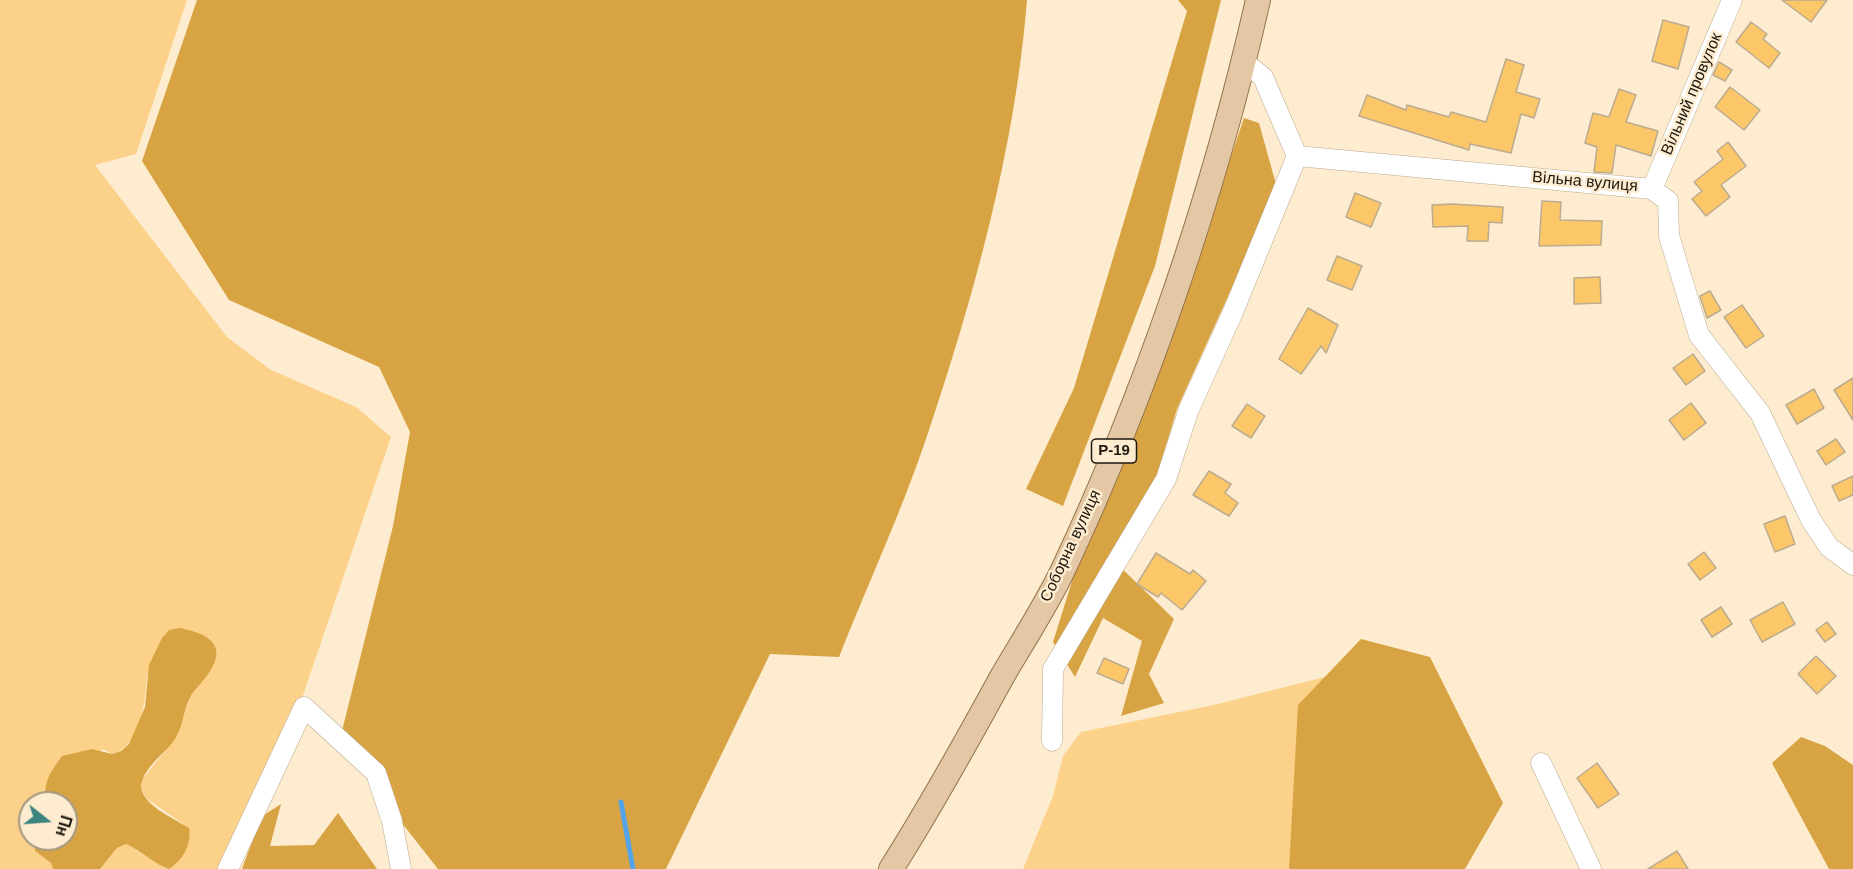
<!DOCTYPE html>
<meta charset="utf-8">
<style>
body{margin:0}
#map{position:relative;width:1853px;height:869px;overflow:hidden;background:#fdecd0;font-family:Arial,sans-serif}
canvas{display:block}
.north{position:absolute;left:18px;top:791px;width:60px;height:60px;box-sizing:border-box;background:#fdecd0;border:2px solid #a49883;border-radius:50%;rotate:107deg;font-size:16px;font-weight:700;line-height:24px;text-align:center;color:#1f190f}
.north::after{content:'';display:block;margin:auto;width:21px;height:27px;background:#3c847f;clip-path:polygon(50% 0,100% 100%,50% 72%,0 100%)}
</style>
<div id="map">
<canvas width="1853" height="869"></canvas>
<div class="north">Пн</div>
</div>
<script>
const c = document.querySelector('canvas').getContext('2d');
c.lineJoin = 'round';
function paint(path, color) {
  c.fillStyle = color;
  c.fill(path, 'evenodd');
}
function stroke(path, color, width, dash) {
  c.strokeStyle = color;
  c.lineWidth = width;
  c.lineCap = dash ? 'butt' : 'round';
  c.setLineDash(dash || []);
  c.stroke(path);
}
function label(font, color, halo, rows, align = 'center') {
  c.font = font + ' Arial,sans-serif';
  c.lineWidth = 5;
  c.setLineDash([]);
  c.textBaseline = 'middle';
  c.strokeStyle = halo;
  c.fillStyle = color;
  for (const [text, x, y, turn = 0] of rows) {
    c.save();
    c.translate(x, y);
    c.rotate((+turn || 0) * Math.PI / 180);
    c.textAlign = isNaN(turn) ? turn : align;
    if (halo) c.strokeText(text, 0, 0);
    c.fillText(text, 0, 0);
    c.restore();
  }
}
const green = new Path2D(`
 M 0,0 L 187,0 L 136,154 L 95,165 L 227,337 L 271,370 L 356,407 L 391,437 L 300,704 L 223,869 L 169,869 L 189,828 L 147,799 L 142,790 L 142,780 L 178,734 L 190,697 L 214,665 L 214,645 L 147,676 C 145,702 142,745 112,754 L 103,749 L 44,794 L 48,803 L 30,803 L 30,839 L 33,839 L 35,851 L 51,863 L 53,869 L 0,869 Z
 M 1400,658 L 1397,869 L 1023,869 L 1053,796 L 1063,756 L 1081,732 L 1214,705 Z
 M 126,844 C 141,851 155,866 169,869 L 100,869 L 117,848 Z`);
const forest = new Path2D(`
 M 197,0 L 1027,0 C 1015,150 973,300 925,442 C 900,515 867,586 839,657 L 770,654 L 666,869 L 438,869 L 339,743 L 393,526 L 410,432 L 379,367 L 229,300 L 142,161 Z
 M 1178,0 L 1221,0 L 1155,266 L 1063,506 L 1026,489 L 1074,388 L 1187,11 Z
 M 1244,118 L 1259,123 L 1277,188 L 1177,409 L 1157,475 L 1111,558 L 1174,619 L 1149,674 L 1164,703 L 1121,716 L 1142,641 L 1103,618 L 1075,677 L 1053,642 L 1073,578 L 1155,381 Z
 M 179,628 C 197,631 225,639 214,664 C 209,675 199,685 192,694 C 183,708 184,728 173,742 C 164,754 137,773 142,791 C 148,808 175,819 189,828 C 192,844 183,860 169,869 C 155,865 142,851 126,844 L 117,848 L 100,869 L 53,869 L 51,863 L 35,851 L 33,839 L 66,839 L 66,803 L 48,803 C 40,785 52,770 62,756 L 92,749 L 112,754 L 121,751 L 129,744 L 145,707 L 149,665 L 162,638 L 169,630 Z
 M 1361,639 L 1430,657 L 1503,803 L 1465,869 L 1289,869 L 1298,705 Z
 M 1801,737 L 1825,746 L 1853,765 L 1853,869 L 1829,869 L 1772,763 Z
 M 281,804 L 270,846 L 314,845 L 338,813 L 377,869 L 242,869 L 261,817 Z`);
const stream = new Path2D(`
 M 621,802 L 633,869`);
const building = new Path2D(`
 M 1782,0 L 1827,0 L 1811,22 Z
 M 1663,20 L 1689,27 L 1678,69 L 1652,61 Z
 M 1751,22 L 1767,34 L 1763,39 L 1780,53 L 1769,68 L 1736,42 Z
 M 1506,59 L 1524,65 L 1516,92 L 1540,99 L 1534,118 L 1521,114 L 1511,153 L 1470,144 L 1469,150 L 1359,116 L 1367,95 L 1406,110 L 1407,105 L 1449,117 L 1451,112 L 1486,122 Z
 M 1719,62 L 1732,70 L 1725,81 L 1713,75 Z
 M 1730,87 L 1760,110 L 1744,130 L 1715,107 Z
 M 1619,89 L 1636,95 L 1626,122 L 1658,131 L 1651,156 L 1616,145 L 1612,173 L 1594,172 L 1597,147 L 1585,143 L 1593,113 L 1609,117 Z
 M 1728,142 L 1746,166 L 1721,185 L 1730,197 L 1706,216 L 1692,199 L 1702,191 L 1694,182 L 1723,159 L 1717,151 Z
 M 1355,193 L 1381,203 L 1371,227 L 1346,217 Z
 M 1542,201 L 1561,202 L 1560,220 L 1602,221 L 1601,245 L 1539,246 Z
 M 1452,204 L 1503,207 L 1502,223 L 1489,222 L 1488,241 L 1467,241 L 1468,226 L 1433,227 L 1432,205 Z
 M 1337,256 L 1362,266 L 1352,290 L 1327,280 Z
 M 1600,277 L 1601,303 L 1574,304 L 1574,278 Z
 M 1710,291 L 1721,310 L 1707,318 L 1700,296 Z
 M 1742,305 L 1764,336 L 1746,348 L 1724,317 Z
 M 1308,308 L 1338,325 L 1326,353 L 1321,346 L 1301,374 L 1279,359 Z
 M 1693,354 L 1705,371 L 1686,385 L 1673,368 Z
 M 1853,378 L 1853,420 L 1834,390 Z
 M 1814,389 L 1824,408 L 1797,424 L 1786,405 Z
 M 1691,403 L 1706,423 L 1684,440 L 1669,420 Z
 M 1247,404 L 1265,416 L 1251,438 L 1232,426 Z
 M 1836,439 L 1845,452 L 1826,465 L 1817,451 Z
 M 1209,471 L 1231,484 L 1225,493 L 1238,503 L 1229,516 L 1193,495 Z
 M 1853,476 L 1853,495 L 1839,501 L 1832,486 Z
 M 1785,516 L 1795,544 L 1775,552 L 1764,524 Z
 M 1704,552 L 1716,568 L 1700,580 L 1688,564 Z
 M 1156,553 L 1190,574 L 1193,570 L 1206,581 L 1182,610 L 1161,593 L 1158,597 L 1137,584 Z
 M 1783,602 L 1795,624 L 1762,642 L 1750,620 Z
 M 1721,607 L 1732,624 L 1712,637 L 1701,620 Z
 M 1827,622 L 1836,634 L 1825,642 L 1816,630 Z
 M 1816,656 L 1836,676 L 1817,694 L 1798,674 Z
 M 1104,658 L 1129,669 L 1123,684 L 1097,673 Z
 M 1597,763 L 1619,794 L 1598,808 L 1577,778 Z
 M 1677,851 L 1688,869 L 1648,869 Z`);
const minor = new Path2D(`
 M 1297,156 L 1652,189 L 1668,201 L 1669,236 L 1699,335 L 1760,413 L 1811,520 L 1829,547 L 1853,565
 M 1652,189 L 1732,0
 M 1052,741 L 1053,669 L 1166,479 L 1189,409 L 1233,312 L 1297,156 L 1263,77 L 1244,62
 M 1541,763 L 1591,869
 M 228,869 L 304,707 L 376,773 L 392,821 L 401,869`);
const major = new Path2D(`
 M 891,869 C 931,806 967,741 1003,675 C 1023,641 1045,607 1062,572 C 1146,394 1215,191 1258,0`);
const shields = [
 [1114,451,45]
];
const shieldNames = [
 ["Р-19",1114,451]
];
const streetNames = [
 ["Вільний провулок",1692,94,-67],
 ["Вільна вулиця",1585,182,5],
 ["Соборна вулиця",1071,546,-65]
];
paint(green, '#fcd189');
paint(forest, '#d8a443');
stroke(stream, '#55a4e8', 5);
paint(building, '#fcc768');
stroke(building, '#bbab90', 1.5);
stroke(minor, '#b9a98e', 21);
stroke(major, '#937248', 26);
stroke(minor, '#fff', 20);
stroke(major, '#e4c7a4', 24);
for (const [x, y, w] of shields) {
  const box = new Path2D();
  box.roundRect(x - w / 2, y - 12, w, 24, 4.5);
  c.fillStyle = '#fdecd0';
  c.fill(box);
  stroke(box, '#1f190f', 1.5);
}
label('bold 15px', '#1f190f', null, shieldNames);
label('16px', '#1f190f', '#fdecd0', streetNames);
</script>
